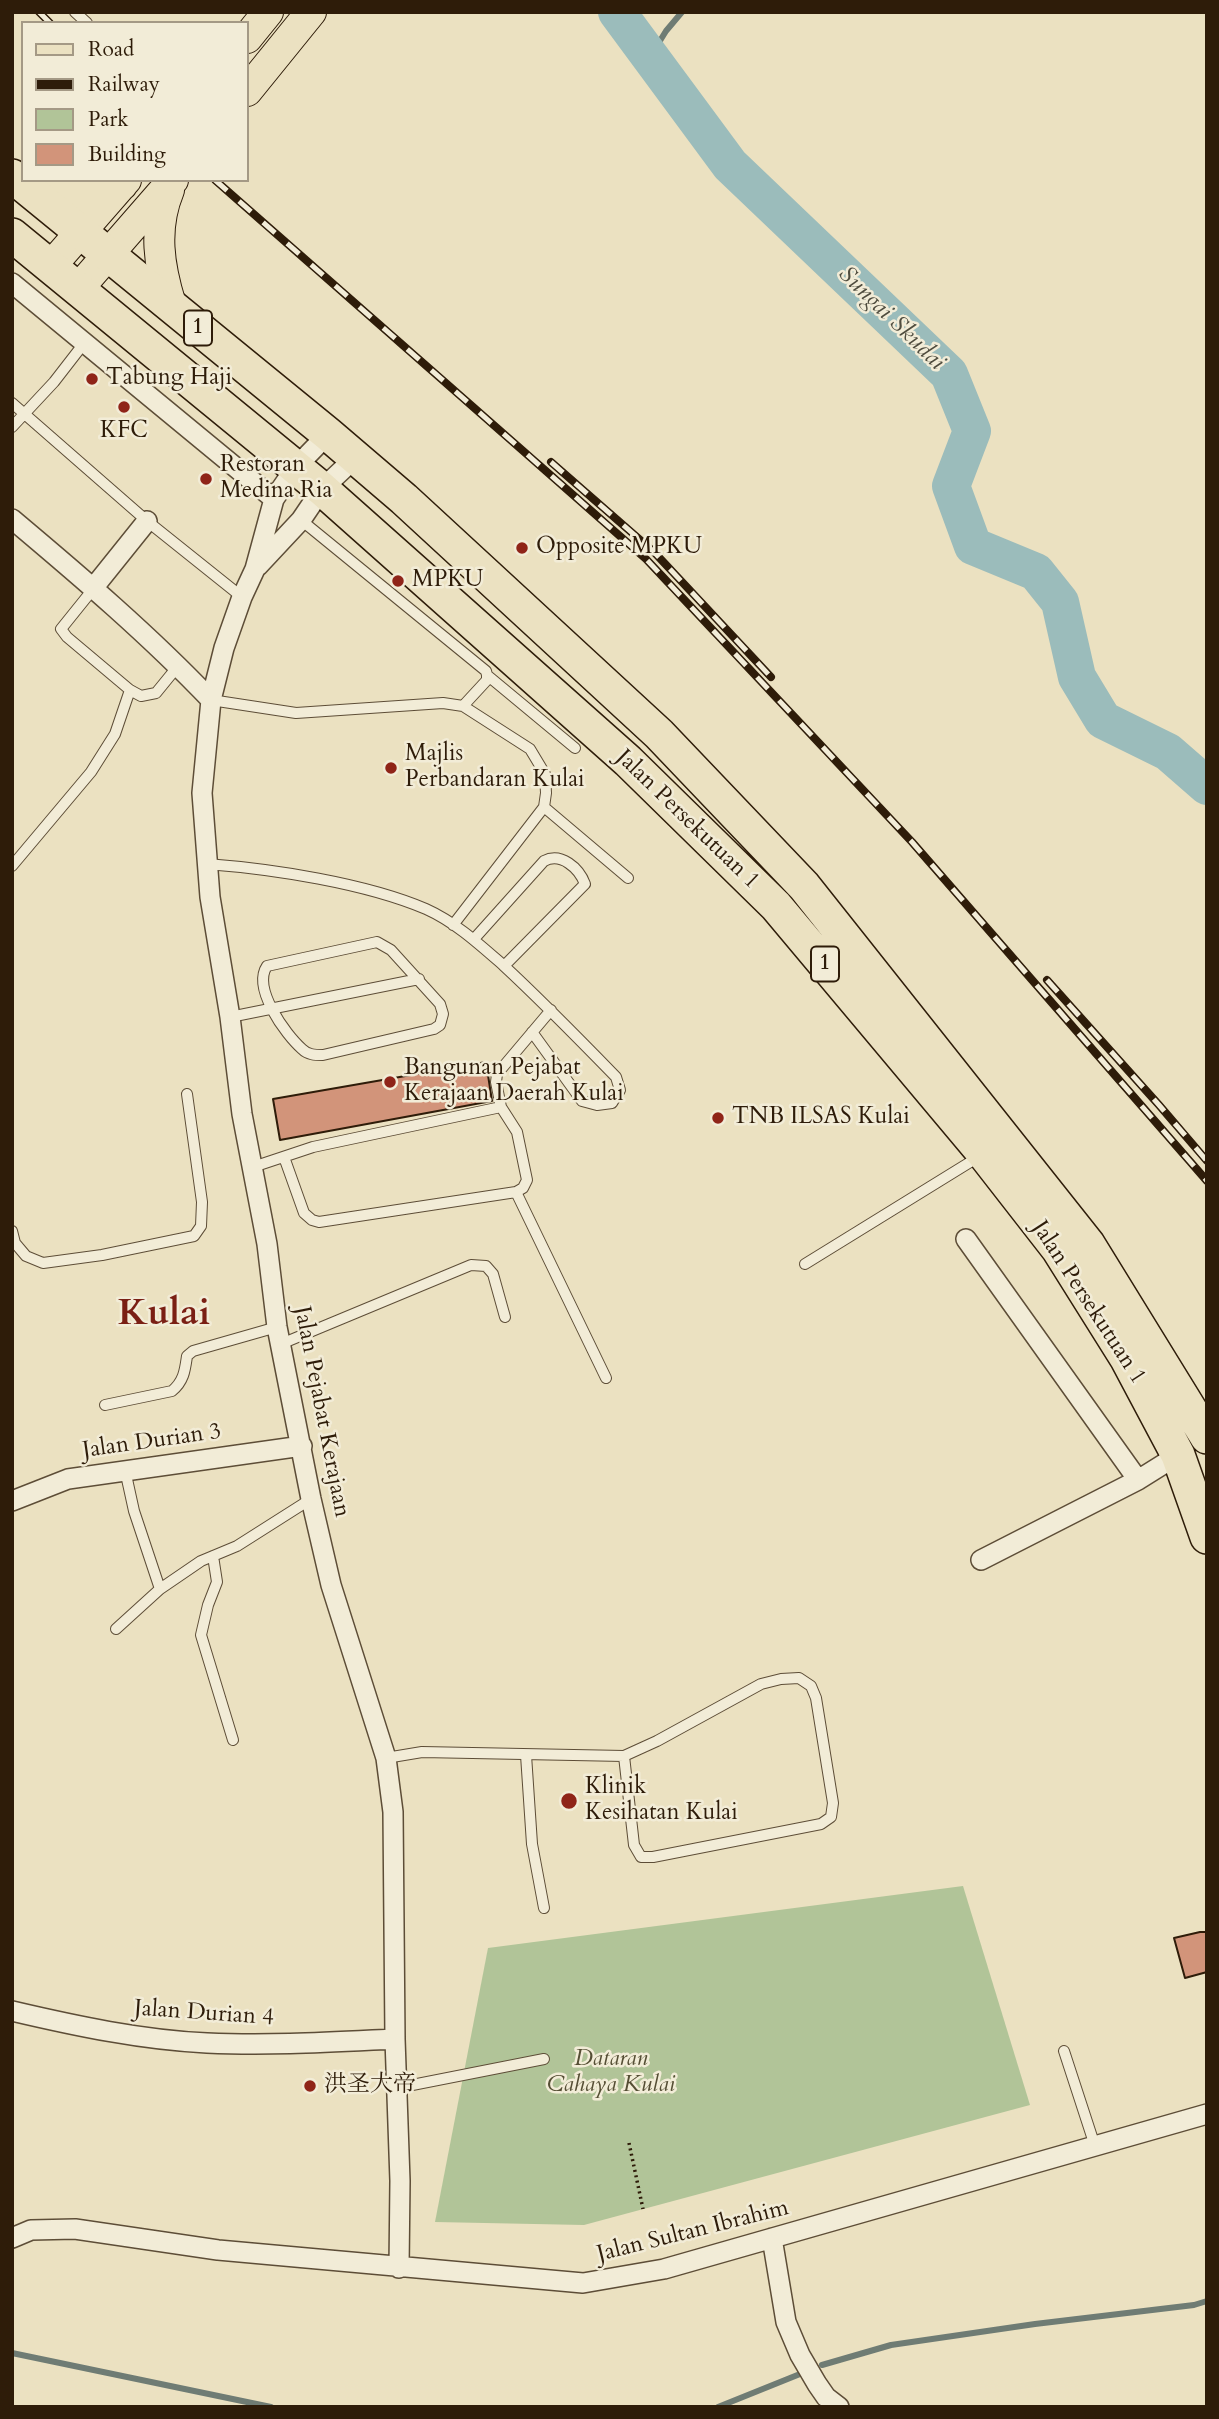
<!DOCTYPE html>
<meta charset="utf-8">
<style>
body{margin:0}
#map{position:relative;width:1219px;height:2419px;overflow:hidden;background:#ebe1c1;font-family:Cardo,serif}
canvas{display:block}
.frame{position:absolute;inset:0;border:14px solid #2e1c09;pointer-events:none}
.legend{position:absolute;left:21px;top:21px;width:228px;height:161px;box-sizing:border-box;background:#f2ecd7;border:2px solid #a49985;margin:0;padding:9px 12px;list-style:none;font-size:21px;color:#2e1c09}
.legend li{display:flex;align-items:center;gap:14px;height:35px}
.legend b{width:35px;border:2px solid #a49985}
</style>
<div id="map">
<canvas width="1219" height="2419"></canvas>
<div class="frame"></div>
<ul class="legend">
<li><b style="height:9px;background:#ebe1c1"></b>Road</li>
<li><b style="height:9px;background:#2e1c09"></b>Railway</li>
<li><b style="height:19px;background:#b1c498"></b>Park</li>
<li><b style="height:19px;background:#d2947a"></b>Building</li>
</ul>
</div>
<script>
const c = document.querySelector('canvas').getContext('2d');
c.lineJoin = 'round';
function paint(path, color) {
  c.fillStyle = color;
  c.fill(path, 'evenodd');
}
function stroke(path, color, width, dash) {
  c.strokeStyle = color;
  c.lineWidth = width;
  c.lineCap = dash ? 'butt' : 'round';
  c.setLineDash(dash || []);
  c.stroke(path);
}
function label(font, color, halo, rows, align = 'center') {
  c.font = font + ' Cardo,"Noto Serif SC",serif';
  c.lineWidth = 5;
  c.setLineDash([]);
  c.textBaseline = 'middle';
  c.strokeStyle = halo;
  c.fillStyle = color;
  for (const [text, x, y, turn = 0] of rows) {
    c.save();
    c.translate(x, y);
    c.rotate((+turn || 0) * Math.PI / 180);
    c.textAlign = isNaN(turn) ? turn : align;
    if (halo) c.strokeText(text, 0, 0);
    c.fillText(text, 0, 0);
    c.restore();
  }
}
const green = new Path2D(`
 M 963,1886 L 1030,2105 L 584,2225 L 435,2222 L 488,1948 Z`);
const stream = new Path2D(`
 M 650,57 L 666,31 L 682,12
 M 12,2353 L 271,2407
 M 822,2365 L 891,2345 L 1035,2324 L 1194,2305 L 1207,2301
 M 718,2407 L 800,2374`);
const river = new Path2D(`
 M 617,12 L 730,165 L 949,374 L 972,431 L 951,486 L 973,546 L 1036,572 L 1060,602 L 1077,677 L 1103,720 L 1168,752 L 1207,786`);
const building = new Path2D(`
 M 486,1062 L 492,1101 L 280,1140 L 273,1099 Z
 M 1200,1932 L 1207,1932 L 1207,1972 L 1185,1978 L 1174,1938 Z`);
const path = new Path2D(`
 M 629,2143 L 643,2209`);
const lane = new Path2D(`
 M 75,12 L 87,23
 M 12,403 L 147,521 L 242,597
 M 12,427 L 54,382 L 85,342
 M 301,520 L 486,671 L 487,675 L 575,748
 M 94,588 L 61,629 L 67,637 L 130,690 L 141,696 L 156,693 L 178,666
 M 211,700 L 296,713 L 443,703 L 463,706 L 530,749 L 545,774 L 546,793 L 544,807 L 453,925
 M 463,706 L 487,680 L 487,675
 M 544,807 L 628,878
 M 207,864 C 273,869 365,883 426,909 C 455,922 479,944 503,965 C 542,1001 579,1039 616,1077 L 620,1090 L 612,1103 L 597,1105 L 582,1101 L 532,1032
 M 12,866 L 91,772 L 115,734 L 130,690
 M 474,939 L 544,861 C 561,852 579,868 585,884 L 504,966
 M 377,942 L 391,950 L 440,1004 L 443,1014 L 440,1025 L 434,1029 L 323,1055 C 315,1055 308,1055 302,1049 C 285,1034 252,988 267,966 Z
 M 230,1017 L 419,979
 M 284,1157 L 304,1213 L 312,1220 L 319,1222 L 516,1192 L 523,1188 L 527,1180 L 517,1132 L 501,1107
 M 253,1167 L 313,1147 L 501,1107 L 496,1082 L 497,1074 L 551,1010
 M 516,1192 L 606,1378
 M 12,1231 L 15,1243 L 26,1256 L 43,1263 L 102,1255 L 194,1236 L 201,1226 L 202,1202 L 187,1094
 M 805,1264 L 980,1156
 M 281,1344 L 471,1265 L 486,1266 L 493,1274 L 505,1317
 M 105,1405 L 172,1391 C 184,1381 185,1370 187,1356 L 193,1351 L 277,1327
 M 125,1470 L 134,1511 L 160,1589
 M 213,1556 L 217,1582 L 208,1605 L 201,1635 L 233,1740
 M 116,1629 L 160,1589 L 201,1561 L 237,1546 L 311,1499
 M 526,1755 L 532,1844 L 544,1908
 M 386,1758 L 422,1752 L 624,1756 L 634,1845 L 641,1857 L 653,1857 L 821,1824 L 831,1817 L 833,1803 L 816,1698 L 811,1686 L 799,1678 L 781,1679 L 761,1684 L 657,1741 L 624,1756
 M 1064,2051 L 1095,2146
 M 397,2088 L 544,2059`);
const street = new Path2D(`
 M 12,283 L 274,499
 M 328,434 L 296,467 L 274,499 L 255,569 L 242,597 L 224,648 L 211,700 L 202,793 L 210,897 L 230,1017 L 242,1114 L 267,1244 L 277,1327 L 311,1499 L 331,1585 L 386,1758 L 393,1812 L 395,2039 L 400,2181 L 399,2268
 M 12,519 C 81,577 149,635 211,700
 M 258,566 L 301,520 L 322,489 L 356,457
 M 94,587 L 147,521
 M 966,1239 L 1138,1480
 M 12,1501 L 68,1479 L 302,1446
 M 981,1560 L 1138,1480 L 1178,1455
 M 12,2011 C 76,2026 142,2040 207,2043 C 270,2046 333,2042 395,2039
 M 12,2238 L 31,2230 L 75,2229 L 218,2250 L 583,2283 L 664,2269 L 1207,2114
 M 772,2238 L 786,2322 L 800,2355 L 817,2384 L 826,2397 L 839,2407`);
const primary = new Path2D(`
 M 247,38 L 268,12
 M 247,91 L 311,12
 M 169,190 C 153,229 159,266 171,305
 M 31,191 C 63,200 91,199 122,185
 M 51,266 L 126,180
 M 78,289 L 173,180`);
const highway = new Path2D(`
 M 12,176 L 328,434 L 404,499 L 659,734 L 804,886 L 1088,1244 L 1207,1437
 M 12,235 L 322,489 L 628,761 L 776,906 L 984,1154 L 1058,1249 L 1127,1359 L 1178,1455 L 1207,1537`);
const rail = new Path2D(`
 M 39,12 L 50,23
 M 215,180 L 646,559 L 912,842 L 1207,1181
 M 551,462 L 654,552 L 771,677
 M 1047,980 L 1159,1105 L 1207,1161`);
const markers = [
 [92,379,7,"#8f2418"],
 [124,407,7,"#8f2418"],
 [206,479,7,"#8f2418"],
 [522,548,7,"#8f2418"],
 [398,581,7,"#8f2418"],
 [391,768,7,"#8f2418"],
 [390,1082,7,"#8f2418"],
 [718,1118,7,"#8f2418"],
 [569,1801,9,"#8f2418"],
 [310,2086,7,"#8f2418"]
];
const shields = [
 [198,328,28],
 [825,964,28]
];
const shieldNames = [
 ["1",198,328],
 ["1",825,964]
];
const poiNames = [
 ["Tabung Haji",106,379],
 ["KFC",124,432,"center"],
 ["Restoran",220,466],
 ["Medina Ria",220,492],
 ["Opposite MPKU",536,548],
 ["MPKU",412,581],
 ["Majlis",405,755],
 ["Perbandaran Kulai",405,781],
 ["Bangunan Pejabat",404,1069],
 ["Kerajaan Daerah Kulai",404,1095],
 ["TNB ILSAS Kulai",732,1118],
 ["Klinik",585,1788],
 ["Kesihatan Kulai",585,1814],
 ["洪圣大帝",324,2086]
];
const streetNames = [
 ["Jalan Persekutuan 1",687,820,44],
 ["Jalan Persekutuan 1",1088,1303,57],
 ["Jalan Pejabat Kerajaan",321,1412,79],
 ["Jalan Durian 3",152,1442,-8],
 ["Jalan Durian 4",204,2014,4],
 ["Jalan Sultan Ibrahim",693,2232,-14]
];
const parkNames = [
 ["Dataran",611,2060],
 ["Cahaya Kulai",611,2086]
];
const waterNames = [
 ["Sungai Skudai",891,319,44]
];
const townNames = [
 ["Kulai",164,1315]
];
paint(green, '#b1c498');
stroke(stream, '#6f7c74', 6);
stroke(river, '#9bbcbb', 38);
paint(building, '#d2947a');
stroke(building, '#2e1c09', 2);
stroke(lane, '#5d4d37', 12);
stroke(street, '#5d4d37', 22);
stroke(primary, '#2e1c09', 32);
stroke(highway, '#2e1c09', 36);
stroke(path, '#2e1c09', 3.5, [2, 3.5]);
stroke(lane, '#f2ecd7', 10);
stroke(street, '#f2ecd7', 19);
stroke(primary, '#ebe1c1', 30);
stroke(highway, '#ebe1c1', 33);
stroke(rail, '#2e1c09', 8);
stroke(rail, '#f2ecd7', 5, [16]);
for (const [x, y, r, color] of markers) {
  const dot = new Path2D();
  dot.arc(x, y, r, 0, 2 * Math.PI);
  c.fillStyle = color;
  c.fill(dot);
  stroke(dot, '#f2ecd7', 2.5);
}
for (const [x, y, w] of shields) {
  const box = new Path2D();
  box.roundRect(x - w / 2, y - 17.5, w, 35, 5);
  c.fillStyle = '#f2ecd7';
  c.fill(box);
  stroke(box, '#2e1c09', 2);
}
label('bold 21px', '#2e1c09', null, shieldNames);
label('23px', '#2e1c09', '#f2ecd7', poiNames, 'left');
label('23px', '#2e1c09', '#f2ecd7', streetNames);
label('italic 23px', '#554e34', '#f2ecd7', parkNames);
label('italic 24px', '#4f4c3e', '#f2ecd7', waterNames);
label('bold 37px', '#7a1f14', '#f2ecd7', townNames);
</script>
